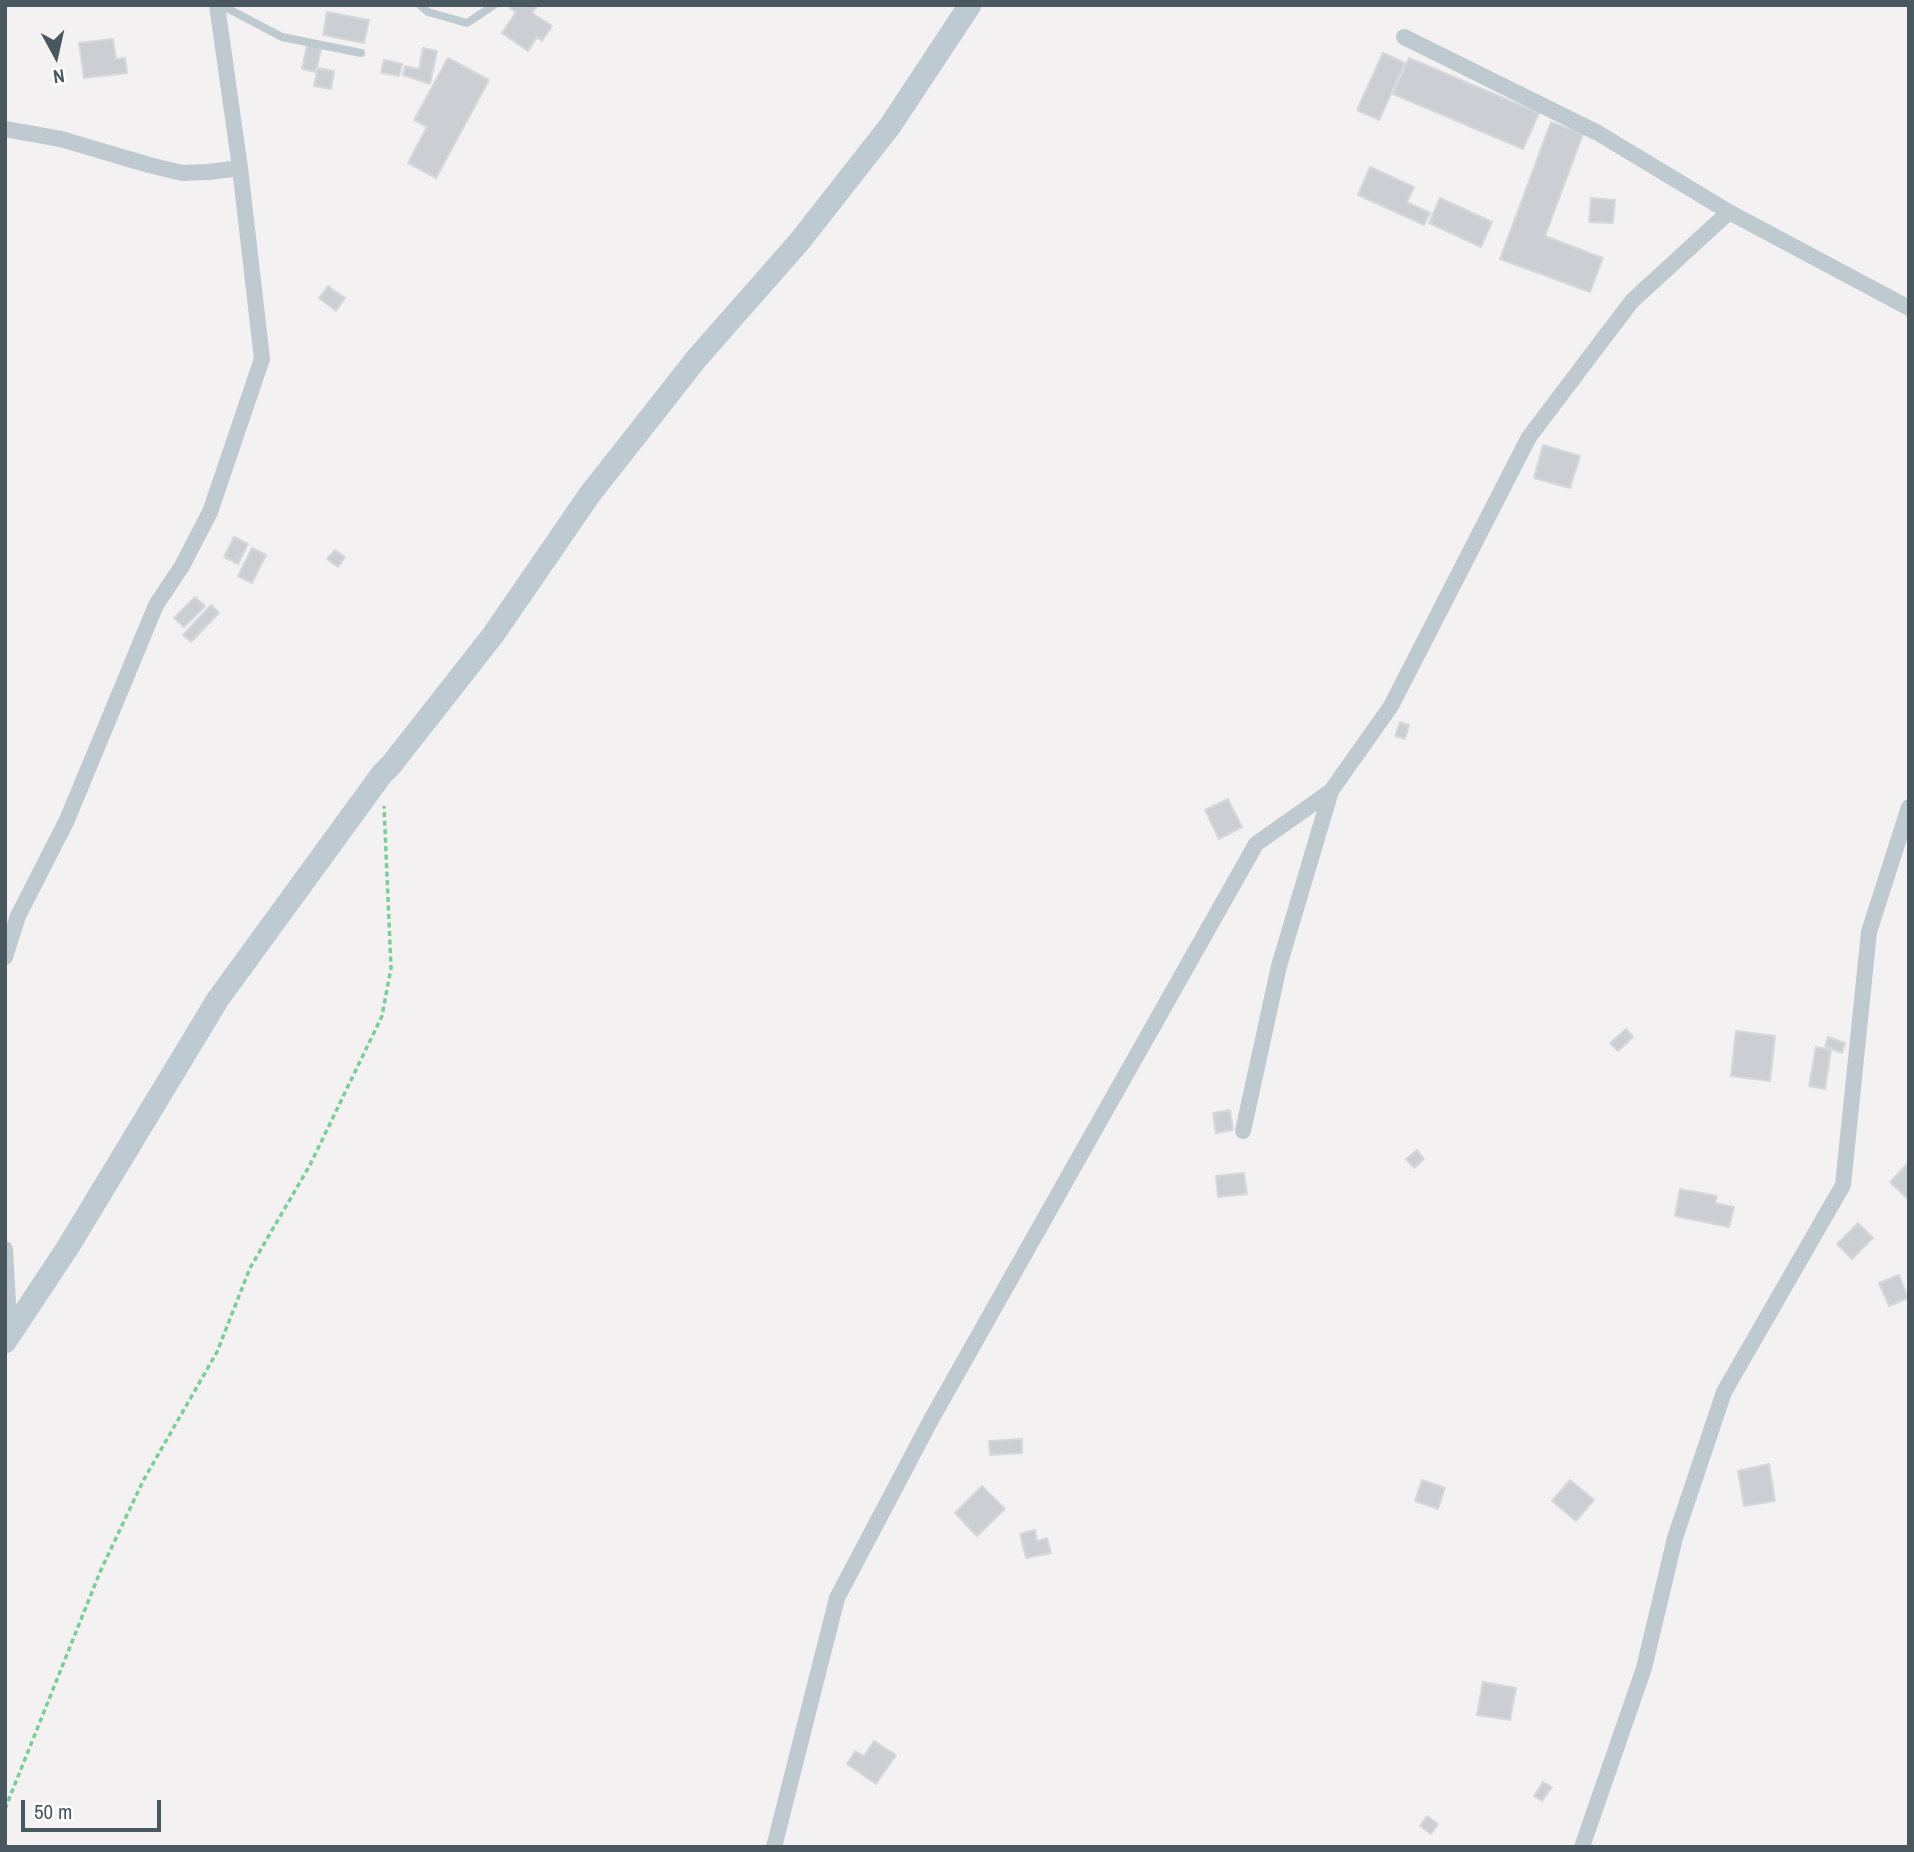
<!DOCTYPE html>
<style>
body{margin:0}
#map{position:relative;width:1914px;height:1852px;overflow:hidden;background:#f3f1f1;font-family:"Archivo Narrow",sans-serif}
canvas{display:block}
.frame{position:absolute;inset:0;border:7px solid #49575f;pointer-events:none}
.north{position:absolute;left:21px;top:21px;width:70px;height:70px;-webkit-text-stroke:5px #fff;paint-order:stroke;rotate:172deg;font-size:19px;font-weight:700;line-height:28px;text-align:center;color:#49575f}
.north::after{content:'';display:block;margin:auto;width:24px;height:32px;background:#49575f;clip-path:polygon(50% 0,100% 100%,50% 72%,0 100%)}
.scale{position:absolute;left:21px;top:1800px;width:140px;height:32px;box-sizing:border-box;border:4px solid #49575f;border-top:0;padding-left:9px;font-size:21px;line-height:24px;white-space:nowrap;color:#49575f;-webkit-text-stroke:5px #fff;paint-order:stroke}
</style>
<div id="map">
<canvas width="1914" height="1852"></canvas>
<div class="frame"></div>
<div class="north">N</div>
<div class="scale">50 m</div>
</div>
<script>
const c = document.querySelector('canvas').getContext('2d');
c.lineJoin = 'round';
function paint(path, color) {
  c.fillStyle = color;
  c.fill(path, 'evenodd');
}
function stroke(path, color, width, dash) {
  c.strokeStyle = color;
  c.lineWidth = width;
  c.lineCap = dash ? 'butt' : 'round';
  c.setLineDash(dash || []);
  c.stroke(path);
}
const building = new Path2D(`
 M 512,5 L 538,5 L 532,13 L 552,26 L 542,41 L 537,37 L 528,51 L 502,33 L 516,12 L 510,8 Z
 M 327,12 L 369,20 L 364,43 L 323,35 Z
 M 113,39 L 116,59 L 125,58 L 127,73 L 84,78 L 79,43 Z
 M 307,45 L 321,49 L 316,72 L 302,69 Z
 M 423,48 L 437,51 L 430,84 L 403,75 L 405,66 L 419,69 Z
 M 1383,53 L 1405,63 L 1379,120 L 1357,110 Z
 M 448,58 L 489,80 L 436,178 L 408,163 L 427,127 L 414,120 Z
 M 1409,58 L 1539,113 L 1523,149 L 1393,94 Z
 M 384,60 L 402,64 L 399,76 L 381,73 Z
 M 318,68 L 334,71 L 331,89 L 314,86 Z
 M 1551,122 L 1583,134 L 1545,236 L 1603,258 L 1590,292 L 1500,259 Z
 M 1370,167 L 1414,187 L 1407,202 L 1430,213 L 1424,225 L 1358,195 Z
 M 1440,198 L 1492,222 L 1481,247 L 1429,223 Z
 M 1591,198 L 1615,200 L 1613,223 L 1589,222 Z
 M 328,286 L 345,298 L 336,311 L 319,298 Z
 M 1543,445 L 1580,456 L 1570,488 L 1534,478 Z
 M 234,537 L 248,544 L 238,564 L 224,557 Z
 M 252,548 L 266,555 L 252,583 L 238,576 Z
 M 335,550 L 345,557 L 338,567 L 327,559 Z
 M 195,597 L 205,606 L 184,627 L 174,618 Z
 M 211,605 L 219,613 L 191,642 L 183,635 Z
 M 1400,722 L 1409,725 L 1405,739 L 1395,736 Z
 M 1228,799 L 1242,827 L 1219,839 L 1205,810 Z
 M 1626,1029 L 1633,1037 L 1618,1051 L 1610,1043 Z
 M 1736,1031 L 1775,1036 L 1770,1081 L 1731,1076 Z
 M 1828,1037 L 1845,1043 L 1842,1053 L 1825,1046 Z
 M 1816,1047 L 1831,1050 L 1825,1089 L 1809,1086 Z
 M 1230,1110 L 1233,1130 L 1216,1133 L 1213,1113 Z
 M 1417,1150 L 1424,1159 L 1414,1168 L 1406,1159 Z
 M 1909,1162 L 1909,1200 L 1890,1182 Z
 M 1244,1173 L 1247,1194 L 1218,1197 L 1216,1176 Z
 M 1680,1189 L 1717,1196 L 1715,1203 L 1734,1207 L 1729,1227 L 1675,1216 Z
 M 1858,1223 L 1873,1238 L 1852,1259 L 1837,1244 Z
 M 1899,1275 L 1908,1298 L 1889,1306 L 1879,1283 Z
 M 1022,1439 L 1022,1453 L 990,1455 L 989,1441 Z
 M 1769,1464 L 1775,1501 L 1744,1506 L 1738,1471 Z
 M 1422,1480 L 1445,1488 L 1438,1509 L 1415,1501 Z
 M 1570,1480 L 1594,1500 L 1576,1521 L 1552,1501 Z
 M 982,1486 L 1005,1509 L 977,1536 L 955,1513 Z
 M 1035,1530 L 1037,1541 L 1047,1538 L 1051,1553 L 1026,1558 L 1020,1534 Z
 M 1483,1682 L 1516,1688 L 1510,1720 L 1477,1715 Z
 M 874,1741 L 896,1755 L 876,1784 L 847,1764 L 855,1751 L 864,1756 Z
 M 1543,1782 L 1552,1787 L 1542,1801 L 1534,1796 Z
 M 1427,1816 L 1438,1824 L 1431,1834 L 1420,1826 Z`);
const path = new Path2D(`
 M 5,1809 L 100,1572 L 143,1481 L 217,1352 L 250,1268 L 310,1165 L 382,1016 L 391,968 L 384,806`);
const lane = new Path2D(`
 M 221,5 L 282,37 L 361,53
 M 420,5 L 428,12 L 467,23 L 494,5`);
const street = new Path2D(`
 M 1404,37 L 1598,133 L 1729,212 L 1909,308
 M 5,129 L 61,139 L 149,165 L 182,173 L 208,172 L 240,168
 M 5,957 L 18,916 L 67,820 L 156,605 L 182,566 L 210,512 L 262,359 L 240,168 L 217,5
 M 1243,1131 L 1279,966 L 1331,791
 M 5,1249 L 9,1321 L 5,1333
 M 774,1847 L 837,1598 L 932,1418 L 1256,844 L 1331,791 L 1391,706 L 1529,437 L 1632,301 L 1729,212
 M 1582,1847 L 1644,1668 L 1675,1538 L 1724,1392 L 1843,1185 L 1869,932 L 1909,807`);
const secondary = new Path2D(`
 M 5,1342 L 68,1247 L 218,999 L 382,774 L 391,765 L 493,635 L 590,494 L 697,358 L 799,242 L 890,126 L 970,5`);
paint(building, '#cbcfd3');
stroke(building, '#d5d8dc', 2);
stroke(path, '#79ce98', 3.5, [5, 3.5]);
stroke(lane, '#bfcad0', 8);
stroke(street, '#bfcad0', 16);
stroke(secondary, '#bdcad2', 23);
</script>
